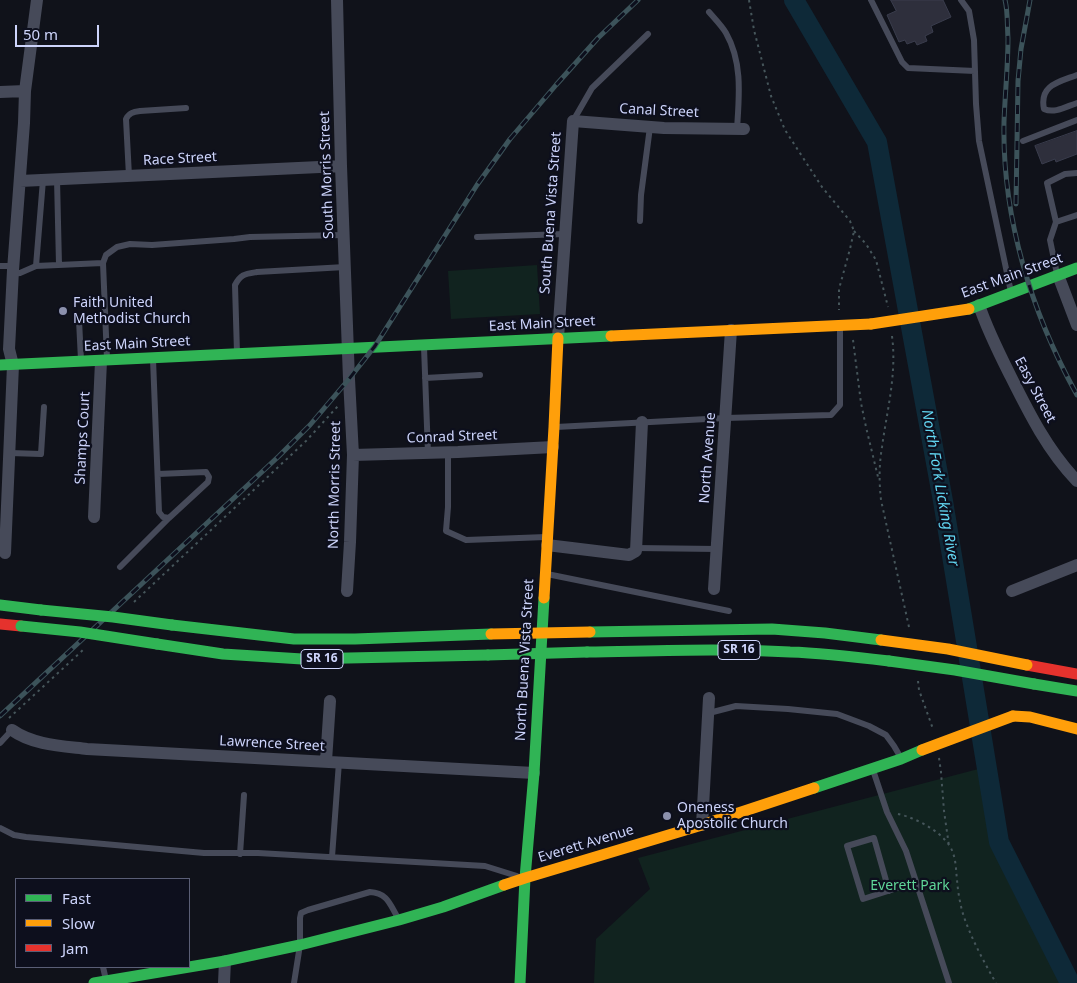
<!DOCTYPE html>
<style>
body{margin:0}
#map{position:relative;width:1077px;height:983px;overflow:hidden;background:#10121a;font-family:"Noto Sans",sans-serif}
canvas{display:block}
.legend{position:absolute;left:15px;top:878px;width:175px;height:90px;box-sizing:border-box;background:#0d0f1d;border:1px solid #5a5e76;margin:0;padding:6px 9px;list-style:none;font-size:15px;color:#cdd4fb}
.legend li{display:flex;align-items:center;gap:10px;height:25px}
.legend b{width:25px;border:1px solid #5a5e76}
.scale{position:absolute;left:15px;top:25px;width:84px;height:22px;box-sizing:border-box;border:2px solid #cdd4fb;border-top:0;padding-left:6px;font-size:15px;line-height:18px;white-space:nowrap;color:#cdd4fb;-webkit-text-stroke:4px #0d0f1d;paint-order:stroke}
</style>
<div id="map">
<canvas width="1077" height="983"></canvas>
<ul class="legend">
<li><b style="height:6px;background:#30b455"></b>Fast</li>
<li><b style="height:6px;background:#ff9f0a"></b>Slow</li>
<li><b style="height:6px;background:#e5322d"></b>Jam</li>
</ul>
<div class="scale">50 m</div>
</div>
<script>
const c = document.querySelector('canvas').getContext('2d');
c.lineJoin = 'round';
function paint(path, color) {
  c.fillStyle = color;
  c.fill(path, 'evenodd');
}
function stroke(path, color, width, dash) {
  c.strokeStyle = color;
  c.lineWidth = width;
  c.lineCap = dash ? 'butt' : 'round';
  c.setLineDash(dash || []);
  c.stroke(path);
}
function label(font, color, halo, rows, align = 'center') {
  c.font = font + ' "Noto Sans",sans-serif';
  c.lineWidth = 4.5;
  c.setLineDash([]);
  c.textBaseline = 'middle';
  c.strokeStyle = halo;
  c.fillStyle = color;
  for (const [text, x, y, turn = 0] of rows) {
    c.save();
    c.translate(x, y);
    c.rotate((+turn || 0) * Math.PI / 180);
    c.textAlign = isNaN(turn) ? turn : align;
    if (halo) c.strokeText(text, 0, 0);
    c.fillText(text, 0, 0);
    c.restore();
  }
}
const green = new Path2D(`
 M 537,265 L 540,314 L 451,319 L 448,271 Z
 M 986,767 L 999,842 L 1070,983 L 594,983 L 596,939 L 650,889 L 638,858 Z`);
const river = new Path2D(`
 M 794,0 L 877,142 L 943,501 L 999,842 L 1070,983`);
const building = new Path2D(`
 M 891,0 L 943,0 L 951,17 L 931,26 L 933,32 L 925,36 L 927,41 L 917,45 L 915,41 L 907,44 L 905,40 L 899,42 L 887,15 L 896,11 Z
 M 1077,131 L 1077,154 L 1056,162 L 1055,159 L 1042,164 L 1035,146 Z`);
const path = new Path2D(`
 M 749,0 L 754,30 L 771,96 L 785,130 L 822,187 L 850,221 L 854,231 L 850,249 L 839,289 L 839,310
 M 854,231 L 866,244 L 876,260 L 888,307
 M 892,336 C 897,374 887,410 882,447 C 879,465 879,482 881,500 L 909,627
 M 853,340 L 861,403 L 866,427 L 878,477
 M 134,602 L 306,441 L 338,406
 M 918,681 L 919,690 L 933,729
 M 9,718 L 83,650
 M 939,758 L 941,772 L 944,811 L 949,846
 M 898,814 C 917,818 947,834 953,853 C 956,861 956,871 957,880 C 958,892 960,905 964,917 C 972,940 984,962 996,983`);
const lane = new Path2D(`
 M 871,0 L 902,62 L 908,68 L 975,71
 M 961,0 L 969,11 L 974,40 L 976,104 L 979,141 L 1011,292
 M 709,12 C 715,19 722,26 726,33 C 743,63 739,97 737,129
 M 1077,75 C 1059,82 1039,85 1044,109 C 1055,114 1067,106 1077,103
 M 573,121 L 592,88 L 648,34
 M 1023,141 L 1077,120
 M 129,176 L 126,119 C 129,113 133,112 140,111 L 186,108
 M 57,179 L 59,265
 M 640,221 L 641,195 L 650,127
 M 1056,222 L 1077,215
 M 477,237 L 565,234
 M 0,266 L 13,266
 M 36,266 L 43,180
 M 12,274 L 20,273 L 36,266 L 103,263
 M 1057,274 L 1050,240 L 1056,222 L 1047,183 L 1065,174 L 1077,173
 M 424,347 L 428,453
 M 237,353 L 235,285 C 241,274 245,274 257,272 L 345,267
 M 107,359 L 103,263 L 106,255 L 117,247 L 130,244 L 152,245 L 234,239 L 250,237 L 344,235
 M 153,359 L 159,512 L 163,517 L 169,518 L 208,482 L 209,477 L 206,472 L 158,474
 M 81,360 L 79,320 L 105,319
 M 425,378 L 480,375
 M 556,427 L 726,418 L 831,415 L 840,405 L 840,327
 M 448,452 L 448,507 L 446,531 L 466,540 L 546,537
 M 10,453 L 41,454 L 44,407
 M 636,548 L 717,549
 M 120,567 L 169,518
 M 547,574 L 729,611
 M 709,713 L 736,706 L 788,709 L 837,714 L 869,726 L 886,735 L 894,746 L 901,758
 M 0,743 L 12,730
 M 873,770 L 887,812 L 906,851 L 949,983
 M 0,828 L 14,835 L 26,837 L 204,853 L 258,853 L 485,866 L 517,876
 M 240,854 L 244,795
 M 332,857 L 339,762
 M 889,891 L 874,838 L 847,846 L 863,899 L 916,882
 M 103,967 L 106,980
 M 294,983 L 300,945 L 300,918 L 301,913 L 308,910 L 370,892 C 388,893 390,905 398,918`);
const street = new Path2D(`
 M 337,0 L 341,166 L 349,379 L 353,455 L 350,542 L 347,591
 M 0,92 L 25,91
 M 20,181 L 341,166
 M 1058,275 L 1077,325
 M 979,305 C 987,329 998,351 1009,373 C 1028,411 1047,450 1077,481
 M 558,338 L 573,121 L 664,128 L 744,129
 M 353,455 L 458,452 L 553,447
 M 94,517 L 101,361
 M 547,545 L 629,555 L 636,551 L 642,422
 M 5,553 L 13,365 L 9,349 L 13,270 L 24,123 L 25,91 L 37,0
 M 714,589 L 731,330
 M 1012,591 L 1077,565
 M 12,730 C 33,745 62,746 87,749 L 534,773
 M 326,761 L 330,701
 M 702,825 L 709,698
 M 224,983 L 225,961`);
const fast = new Path2D(`
 M 969,309 L 1077,268
 M 0,365 L 611,336
 M 0,605 L 41,610
 M 172,625 L 294,639 L 355,639 L 491,634
 M 590,632 L 772,629 L 825,633 L 881,640
 M 157,644 L 223,654 L 302,659 L 488,655
 M 587,652 C 655,651 722,648 790,652 C 823,653 856,657 889,661
 M 1034,684 L 1077,691
 M 814,788 L 901,759 L 922,750
 M 94,983 L 225,961 L 300,945 L 399,920 L 443,907 L 504,885
 M 520,983 L 525,878 L 534,773 L 544,598`);
const slow = new Path2D(`
 M 611,336 L 871,324
 M 544,598 L 554,427 L 558,338
 M 1013,716 L 1030,717 L 1077,729
 M 504,885 L 525,878 L 702,825 L 814,788`);
const jam = new Path2D(`
 M 0,624 L 21,626
 M 1027,665 L 1077,674`);
const rail = new Path2D(`
 M 1005,0 C 1008,12 1007,25 1008,38 C 1008,66 1005,94 1004,122 C 1002,217 1031,312 1077,395
 M 1016,204 L 1018,81 L 1021,49 L 1030,0
 M 0,716 L 279,456 L 310,425 L 349,379 L 375,346 L 477,185 L 510,139 L 556,85 L 598,38 L 638,0`);
const fastBridge = new Path2D(`
 M 41,610 L 113,617 L 172,625
 M 21,626 L 80,632 L 157,644
 M 488,655 L 587,652
 M 889,661 L 955,670 L 1034,684`);
const slowBridge = new Path2D(`
 M 871,324 L 969,309
 M 491,634 L 590,632
 M 881,640 L 948,649 L 1027,665
 M 922,750 L 1013,716`);
const markers = [
 [63,311,5,"#8b90ac"],
 [667,816,5,"#8b90ac"]
];
const shields = [
 [739,650,42],
 [322,659,42]
];
const shieldNames = [
 ["SR 16",739,650],
 ["SR 16",322,659]
];
const streetNames = [
 ["Canal Street",659,111,3],
 ["Race Street",180,159,-3],
 ["South Morris Street",327,175,-92],
 ["South Buena Vista Street",551,213,-86],
 ["East Main Street",1012,276,-20],
 ["East Main Street",542,324,-3],
 ["East Main Street",137,344,-3],
 ["Easy Street",1035,390,62],
 ["Conrad Street",452,437,-2],
 ["Shamps Court",83,438,-87],
 ["North Avenue",708,458,-86],
 ["North Morris Street",335,485,-89],
 ["North Buena Vista Street",525,660,-87],
 ["Lawrence Street",272,744,3],
 ["Everett Avenue",586,844,-17]
];
const poiNames = [
 ["Faith United",73,303],
 ["Methodist Church",73,319],
 ["Oneness",677,808],
 ["Apostolic Church",677,824]
];
const parkNames = [
 ["Everett Park",910,886]
];
const waterNames = [
 ["North Fork Licking River",940,488,80]
];
paint(green, '#11231f');
stroke(river, '#0e2938', 20);
paint(building, '#2e2f3c');
stroke(building, '#3a3d4d', 1);
stroke(path, '#46565b', 2, [2.5, 4]);
stroke(lane, '#464a59', 6);
stroke(street, '#464a59', 12);
stroke(fast, '#30b455', 11);
stroke(slow, '#ff9f0a', 11);
stroke(jam, '#e5322d', 11);
stroke(rail, '#3c535a', 5);
stroke(rail, '#0d0f1d', 3, [9]);
stroke(fastBridge, '#30b455', 11);
stroke(slowBridge, '#ff9f0a', 11);
for (const [x, y, r, color] of markers) {
  const dot = new Path2D();
  dot.arc(x, y, r, 0, 2 * Math.PI);
  c.fillStyle = color;
  c.fill(dot);
  stroke(dot, '#0d0f1d', 2);
}
for (const [x, y, w] of shields) {
  const box = new Path2D();
  box.roundRect(x - w / 2, y - 9.5, w, 19, 4);
  c.fillStyle = '#0d0f1d';
  c.fill(box);
  stroke(box, '#cdd4fb', 1);
}
label('bold 12px', '#cdd4fb', null, shieldNames);
label('14px', '#cdd4fb', '#0d0f1d', streetNames);
label('14px', '#cdd4fb', '#0d0f1d', poiNames, 'left');
label('14px', '#5fd598', '#0d0f1d', parkNames);
label('italic 15px', '#62d7f3', '#0d0f1d', waterNames);
</script>
